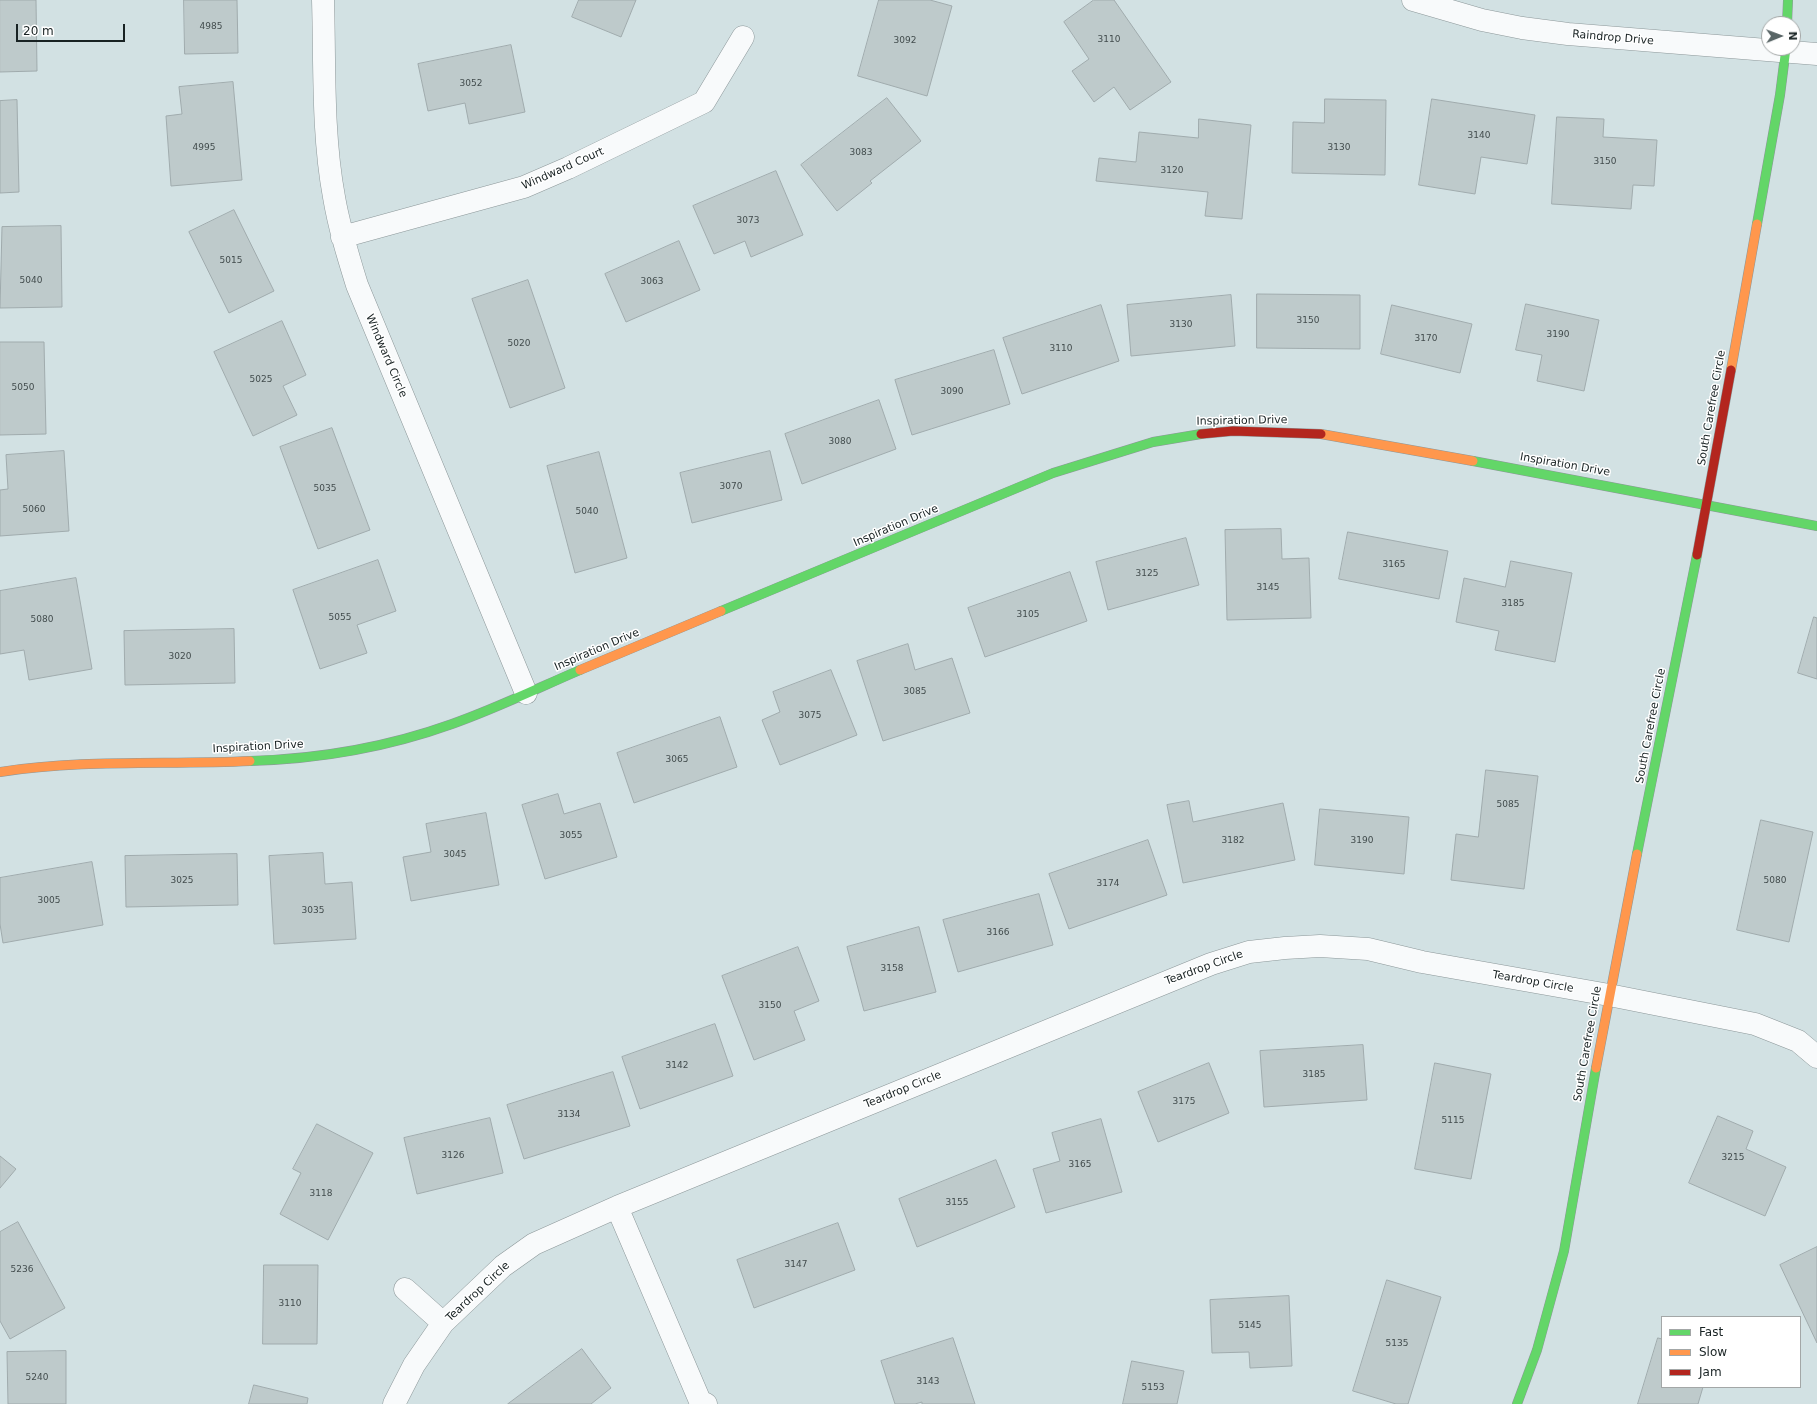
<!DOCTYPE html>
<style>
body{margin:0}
#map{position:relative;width:1817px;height:1404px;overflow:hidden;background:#d2e1e3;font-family:"DejaVu Sans",sans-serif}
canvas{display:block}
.legend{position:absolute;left:1661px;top:1316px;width:140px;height:72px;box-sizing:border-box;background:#fff;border:1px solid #a3a7a7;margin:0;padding:5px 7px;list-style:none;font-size:12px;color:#182223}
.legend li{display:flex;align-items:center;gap:8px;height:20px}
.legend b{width:20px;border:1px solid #a3a7a7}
.north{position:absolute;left:1761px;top:16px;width:40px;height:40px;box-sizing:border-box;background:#fff;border:1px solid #a3a7a7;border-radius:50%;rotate:89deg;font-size:11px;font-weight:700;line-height:16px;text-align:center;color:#182223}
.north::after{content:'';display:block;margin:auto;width:14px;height:18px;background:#596566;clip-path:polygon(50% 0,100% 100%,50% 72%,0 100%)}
.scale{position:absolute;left:16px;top:24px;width:109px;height:18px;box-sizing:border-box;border:2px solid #182223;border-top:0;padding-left:5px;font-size:12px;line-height:14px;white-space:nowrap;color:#182223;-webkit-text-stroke:3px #fff;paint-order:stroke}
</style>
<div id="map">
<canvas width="1817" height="1404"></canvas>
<ul class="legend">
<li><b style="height:5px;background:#63d668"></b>Fast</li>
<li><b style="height:5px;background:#ff974d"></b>Slow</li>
<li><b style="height:5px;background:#b3261e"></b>Jam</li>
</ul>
<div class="north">N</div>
<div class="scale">20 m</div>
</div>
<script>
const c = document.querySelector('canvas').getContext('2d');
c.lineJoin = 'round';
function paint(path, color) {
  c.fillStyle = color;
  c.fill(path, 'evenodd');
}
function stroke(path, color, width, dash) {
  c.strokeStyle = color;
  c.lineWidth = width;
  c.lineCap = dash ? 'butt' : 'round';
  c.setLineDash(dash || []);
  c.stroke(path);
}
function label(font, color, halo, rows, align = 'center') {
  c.font = font + ' "DejaVu Sans",sans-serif';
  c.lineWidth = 3;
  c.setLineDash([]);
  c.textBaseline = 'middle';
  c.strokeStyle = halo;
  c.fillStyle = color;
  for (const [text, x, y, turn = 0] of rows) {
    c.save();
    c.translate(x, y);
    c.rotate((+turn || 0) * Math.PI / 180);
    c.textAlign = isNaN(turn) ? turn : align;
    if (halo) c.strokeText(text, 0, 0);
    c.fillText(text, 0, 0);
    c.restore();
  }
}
const building = new Path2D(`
 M 0,0 L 36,0 L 37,71 L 0,72 Z
 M 184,0 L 237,0 L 238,53 L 185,54 Z
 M 579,0 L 636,0 L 621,37 L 572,17 Z
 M 879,0 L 930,0 L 952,6 L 927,96 L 858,76 Z
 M 1094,0 L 1114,0 L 1171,82 L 1130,110 L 1114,87 L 1094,102 L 1072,71 L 1089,59 L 1064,22 Z
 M 511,45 L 525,112 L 469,124 L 465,103 L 428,111 L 418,64 Z
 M 233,82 L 242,180 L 171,186 L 166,116 L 182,114 L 179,87 Z
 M 887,98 L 921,141 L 870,181 L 872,183 L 837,211 L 801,165 Z
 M 1325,99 L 1386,100 L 1385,175 L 1292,173 L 1293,122 L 1324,123 Z
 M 1432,99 L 1535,115 L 1527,164 L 1481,157 L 1475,194 L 1419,185 Z
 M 17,100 L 19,192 L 0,193 L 0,101 Z
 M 1557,117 L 1604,119 L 1603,137 L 1657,140 L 1654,186 L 1633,185 L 1631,209 L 1552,204 Z
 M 1199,119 L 1251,125 L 1242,219 L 1205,216 L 1208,192 L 1096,181 L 1099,158 L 1136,162 L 1139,132 L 1198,138 Z
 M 776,171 L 803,235 L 751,257 L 745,241 L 714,254 L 693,206 Z
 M 234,210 L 274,291 L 229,313 L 189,232 Z
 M 61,226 L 62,307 L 0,308 L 2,227 Z
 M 679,241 L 700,290 L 626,322 L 605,274 Z
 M 528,280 L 565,388 L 510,408 L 472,299 Z
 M 1257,294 L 1360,295 L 1360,349 L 1257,348 Z
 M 1231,295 L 1235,346 L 1131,356 L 1127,305 Z
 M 1526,304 L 1599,320 L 1584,391 L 1537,381 L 1542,355 L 1516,350 Z
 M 1101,305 L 1119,361 L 1022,394 L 1003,338 Z
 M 1392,305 L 1472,324 L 1460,373 L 1381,354 Z
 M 282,321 L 306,375 L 283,386 L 297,415 L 253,436 L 214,352 Z
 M 0,342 L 44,342 L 46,434 L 0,435 Z
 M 994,350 L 1010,404 L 912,435 L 895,380 Z
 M 879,400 L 896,449 L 802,484 L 785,434 Z
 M 332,428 L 370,530 L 318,549 L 280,447 Z
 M 64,451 L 69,531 L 0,536 L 0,490 L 8,489 L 6,455 Z
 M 770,451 L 782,500 L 692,523 L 680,473 Z
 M 599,452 L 627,558 L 575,573 L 547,466 Z
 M 1281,529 L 1282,559 L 1309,558 L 1311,618 L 1227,620 L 1225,530 Z
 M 1348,532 L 1448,551 L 1439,599 L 1339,579 Z
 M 1186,538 L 1199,585 L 1108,610 L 1096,562 Z
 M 378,560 L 396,611 L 357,625 L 367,653 L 320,669 L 293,590 Z
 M 1511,561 L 1572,573 L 1555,662 L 1495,650 L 1499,631 L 1456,622 L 1464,578 L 1505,587 Z
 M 1070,572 L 1087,621 L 985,657 L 968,608 Z
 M 76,578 L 92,669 L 29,680 L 24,650 L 0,654 L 0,591 Z
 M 1814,617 L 1817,618 L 1817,679 L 1798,673 Z
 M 234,629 L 235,683 L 125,685 L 124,631 Z
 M 908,644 L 915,670 L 952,658 L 970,713 L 883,741 L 857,661 Z
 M 831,670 L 857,735 L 780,765 L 762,720 L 780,712 L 773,692 Z
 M 720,717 L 737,767 L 634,803 L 617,753 Z
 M 1486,770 L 1538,776 L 1524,889 L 1451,880 L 1456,834 L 1478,837 Z
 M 558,794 L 564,814 L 600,803 L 617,857 L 545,879 L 522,805 Z
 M 1189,801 L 1193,822 L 1283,803 L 1295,860 L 1183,883 L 1167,805 Z
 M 1320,809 L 1409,817 L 1404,874 L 1315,865 Z
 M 486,813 L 499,885 L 411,901 L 403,857 L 431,852 L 426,824 Z
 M 1761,820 L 1813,832 L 1789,942 L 1737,930 Z
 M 1148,840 L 1167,895 L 1069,929 L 1049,874 Z
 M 323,853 L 325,884 L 352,882 L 356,939 L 274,944 L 269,856 Z
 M 237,854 L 238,905 L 126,907 L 125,856 Z
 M 92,862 L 103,925 L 3,943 L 0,924 L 0,878 Z
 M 1039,894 L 1053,945 L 958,972 L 943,920 Z
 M 919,927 L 936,992 L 864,1011 L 847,947 Z
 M 798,947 L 819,1001 L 794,1011 L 805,1040 L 754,1060 L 722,976 Z
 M 715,1024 L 733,1076 L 640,1109 L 622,1057 Z
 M 1363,1045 L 1367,1100 L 1264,1107 L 1260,1051 Z
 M 1209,1063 L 1229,1113 L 1158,1142 L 1138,1092 Z
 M 1435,1063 L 1491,1074 L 1471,1179 L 1415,1169 Z
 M 613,1072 L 630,1126 L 524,1159 L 507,1105 Z
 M 1718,1116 L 1753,1131 L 1746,1149 L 1786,1167 L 1765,1216 L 1689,1183 Z
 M 490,1118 L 503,1173 L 417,1194 L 404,1138 Z
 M 1101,1119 L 1122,1192 L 1046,1213 L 1033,1169 L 1060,1161 L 1052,1133 Z
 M 317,1124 L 373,1153 L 328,1240 L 280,1214 L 301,1173 L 293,1169 Z
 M 0,1156 L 16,1169 L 0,1188 Z
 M 996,1160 L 1015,1207 L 917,1247 L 899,1199 Z
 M 18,1222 L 65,1308 L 10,1339 L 0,1321 L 0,1232 Z
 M 838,1223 L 855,1270 L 754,1308 L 737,1260 Z
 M 1817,1247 L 1817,1343 L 1780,1265 Z
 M 264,1265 L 318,1265 L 317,1344 L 263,1344 Z
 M 1387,1280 L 1441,1297 L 1408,1404 L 1396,1404 L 1353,1391 Z
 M 1289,1296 L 1292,1366 L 1250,1368 L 1249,1352 L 1212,1353 L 1210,1300 Z
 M 953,1338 L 975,1404 L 922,1404 L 922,1402 L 915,1404 L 895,1404 L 881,1361 Z
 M 1658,1338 L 1662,1339 L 1662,1387 L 1703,1387 L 1698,1404 L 1638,1404 Z
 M 582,1349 L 611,1388 L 591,1404 L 508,1404 Z
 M 66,1351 L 66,1404 L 8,1404 L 7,1352 Z
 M 1132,1361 L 1184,1371 L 1177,1404 L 1123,1404 Z
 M 254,1385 L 308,1398 L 307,1404 L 249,1404 Z`);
const street = new Path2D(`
 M 323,0 C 325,65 322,132 334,197 C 339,227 348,256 357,285 L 526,693
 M 1413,0 L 1482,20 L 1522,28 L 1568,34 L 1817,54
 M 342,237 L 524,187 L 568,168 L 704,102 L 743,37
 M 617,1207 L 700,1401 L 706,1404
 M 405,1289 L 443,1323
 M 394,1404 L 414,1365 L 443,1323 L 503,1266 L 534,1244 L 617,1207 L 1211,964 L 1249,952 L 1285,948 L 1320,946 L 1368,949 L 1422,962 L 1609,995 L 1755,1024 L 1798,1041 L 1817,1057`);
const fast = new Path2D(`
 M 1787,24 L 1788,0
 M 1757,224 L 1780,95 L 1786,48
 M 1473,461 C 1588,482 1702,505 1817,526
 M 721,611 L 1053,473 L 1153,442 L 1201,434
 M 250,761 C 318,759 388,747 452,724 C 495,709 538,688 580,670
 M 1637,854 L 1697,555
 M 1517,1404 L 1537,1350 L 1564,1251 L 1596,1068`);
const slow = new Path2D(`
 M 1731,370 L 1757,224
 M 1321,434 L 1473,461
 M 580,670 L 721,611
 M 0,772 C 83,759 166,765 250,761
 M 1596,1068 L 1637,854`);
const jam = new Path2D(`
 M 1201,434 L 1233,431 L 1321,434
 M 1697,555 L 1731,370`);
const numberNames = [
 ["4985",211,27],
 ["3110",1109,40],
 ["3092",905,41],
 ["3052",471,84],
 ["3140",1479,136],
 ["4995",204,148],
 ["3130",1339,148],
 ["3083",861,153],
 ["3150",1605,162],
 ["3120",1172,171],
 ["3073",748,221],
 ["5015",231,261],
 ["5040",31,281],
 ["3063",652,282],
 ["3150",1308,321],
 ["3130",1181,325],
 ["3190",1558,335],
 ["3170",1426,339],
 ["5020",519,344],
 ["3110",1061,349],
 ["5025",261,380],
 ["5050",23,388],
 ["3090",952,392],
 ["3080",840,442],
 ["3070",731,487],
 ["5035",325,489],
 ["5060",34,510],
 ["5040",587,512],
 ["3165",1394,565],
 ["3125",1147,574],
 ["3145",1268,588],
 ["3185",1513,604],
 ["3105",1028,615],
 ["5055",340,618],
 ["5080",42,620],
 ["3020",180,657],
 ["3085",915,692],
 ["3075",810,716],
 ["3065",677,760],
 ["5085",1508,805],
 ["3055",571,836],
 ["3182",1233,841],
 ["3190",1362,841],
 ["3045",455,855],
 ["3025",182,881],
 ["5080",1775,881],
 ["3174",1108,884],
 ["3005",49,901],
 ["3035",313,911],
 ["3166",998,933],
 ["3158",892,969],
 ["3150",770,1006],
 ["3142",677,1066],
 ["3185",1314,1075],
 ["3175",1184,1102],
 ["3134",569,1115],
 ["5115",1453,1121],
 ["3126",453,1156],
 ["3215",1733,1158],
 ["3165",1080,1165],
 ["3118",321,1194],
 ["3155",957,1203],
 ["3147",796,1265],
 ["5236",22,1270],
 ["3110",290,1304],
 ["5145",1250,1326],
 ["5135",1397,1344],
 ["5240",37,1378],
 ["3143",928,1382],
 ["5153",1153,1388]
];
const streetNames = [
 ["Raindrop Drive",1613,38,5],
 ["Windward Court",563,169,-24],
 ["Windward Circle",386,356,67],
 ["South Carefree Circle",1712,408,-80],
 ["Inspiration Drive",1242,421,-1],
 ["Inspiration Drive",1565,465,10],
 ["Inspiration Drive",896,526,-23],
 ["Inspiration Drive",597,650,-23],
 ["South Carefree Circle",1651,726,-79],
 ["Inspiration Drive",258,747,-3],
 ["Teardrop Circle",1204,968,-20],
 ["Teardrop Circle",1533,982,10],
 ["South Carefree Circle",1588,1044,-80],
 ["Teardrop Circle",903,1090,-22],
 ["Teardrop Circle",478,1292,-43]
];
paint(building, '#becacb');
stroke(building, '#a0abad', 1);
stroke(street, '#8c9799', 23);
stroke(fast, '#8c9799', 10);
stroke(slow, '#8c9799', 10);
stroke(jam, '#8c9799', 10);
stroke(street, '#f8fafb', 22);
stroke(fast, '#63d668', 9);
stroke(slow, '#ff974d', 9);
stroke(jam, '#b3261e', 9);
label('9px', '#424c4d', null, numberNames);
label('11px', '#182223', '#fff', streetNames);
</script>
